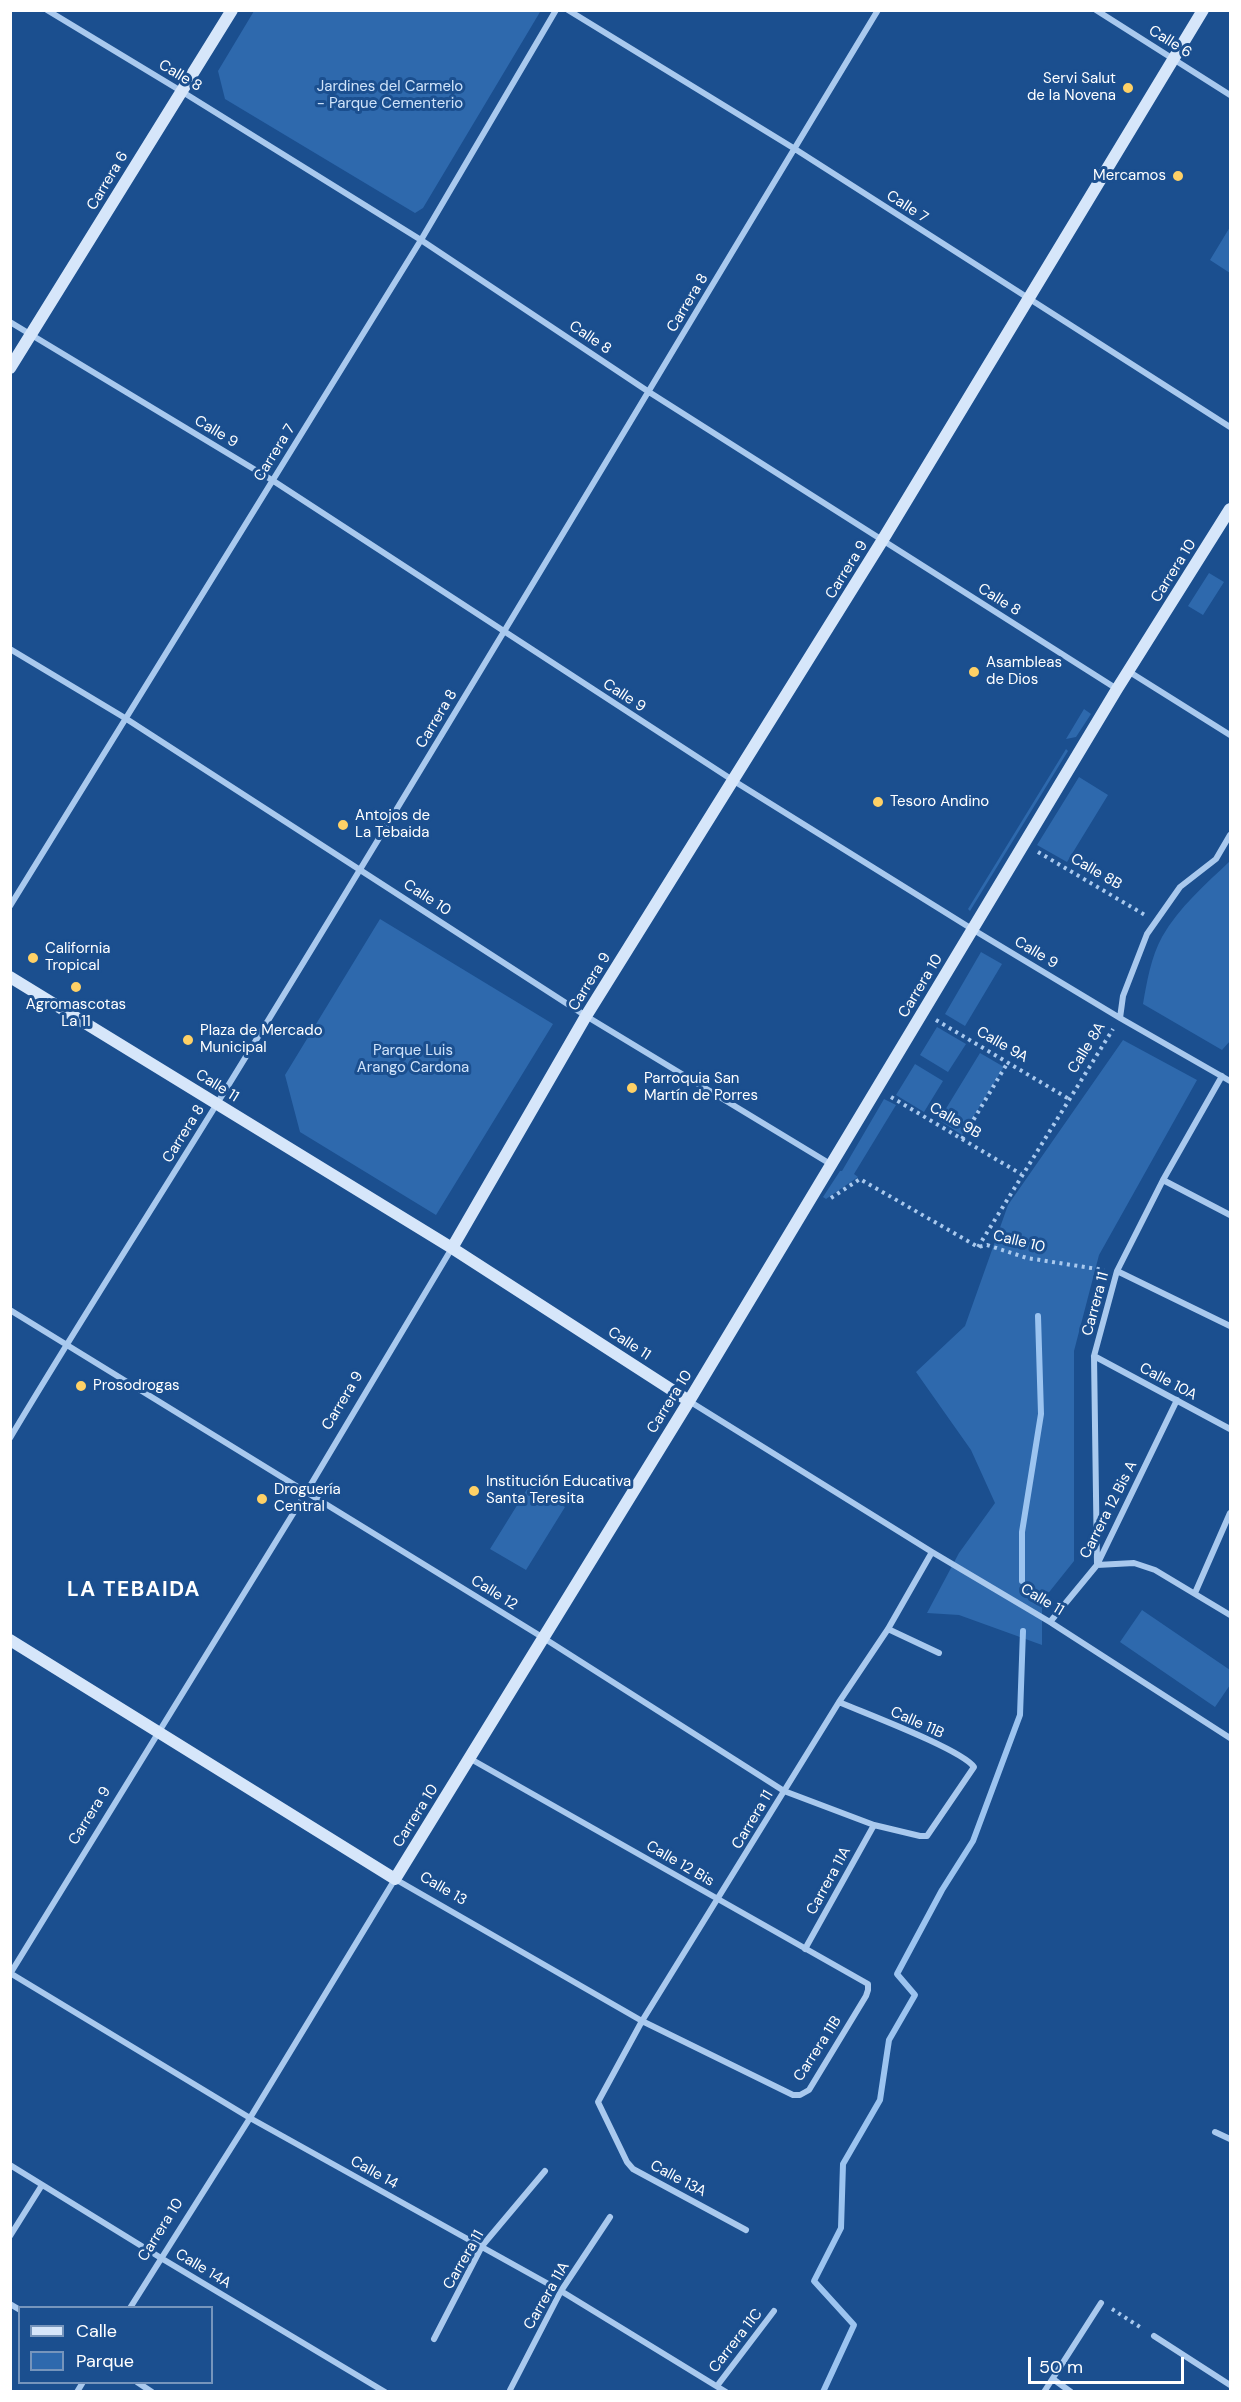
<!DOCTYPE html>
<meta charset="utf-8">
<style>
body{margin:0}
#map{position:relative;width:1241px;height:2402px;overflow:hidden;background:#1b4f8f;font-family:"DM Sans",sans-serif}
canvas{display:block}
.frame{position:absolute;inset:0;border:12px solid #fff;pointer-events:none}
.legend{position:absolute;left:18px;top:2306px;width:195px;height:78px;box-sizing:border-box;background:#1b4f8f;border:2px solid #7695bc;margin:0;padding:8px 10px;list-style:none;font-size:18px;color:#fff}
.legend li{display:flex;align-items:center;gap:12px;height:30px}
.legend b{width:30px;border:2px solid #7695bc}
.scale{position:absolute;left:1028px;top:2357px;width:156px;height:27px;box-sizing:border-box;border:3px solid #fff;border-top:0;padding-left:8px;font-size:18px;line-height:21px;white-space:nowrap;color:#fff;-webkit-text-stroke:4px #1b4f8f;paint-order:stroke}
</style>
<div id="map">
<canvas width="1241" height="2402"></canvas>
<div class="frame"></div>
<ul class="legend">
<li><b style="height:8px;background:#d6e6fa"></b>Calle</li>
<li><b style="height:16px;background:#2e69ad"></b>Parque</li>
</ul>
<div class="scale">50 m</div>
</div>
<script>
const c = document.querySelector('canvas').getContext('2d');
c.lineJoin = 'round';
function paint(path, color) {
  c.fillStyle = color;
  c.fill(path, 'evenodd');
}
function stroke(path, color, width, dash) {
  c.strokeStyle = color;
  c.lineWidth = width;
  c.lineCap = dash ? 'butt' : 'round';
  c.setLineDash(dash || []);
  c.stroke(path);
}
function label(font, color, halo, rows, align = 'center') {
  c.font = font + ' "DM Sans",sans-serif';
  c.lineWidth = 6;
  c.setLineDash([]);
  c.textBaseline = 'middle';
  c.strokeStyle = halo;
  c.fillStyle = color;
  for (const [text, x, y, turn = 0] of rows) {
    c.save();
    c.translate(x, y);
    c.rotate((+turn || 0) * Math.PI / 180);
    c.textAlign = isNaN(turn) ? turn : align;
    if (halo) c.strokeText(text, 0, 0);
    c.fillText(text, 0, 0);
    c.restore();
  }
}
const green = new Path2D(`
 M 537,10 L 540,12 L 423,208 L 415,213 L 225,99 L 218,71 L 254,11 Z
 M 1230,227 L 1230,273 L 1210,260 Z
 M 1209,573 L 1224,582 L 1203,615 L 1188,606 Z
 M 1084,709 L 1091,714 L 1076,737 L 1066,739 Z
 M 1066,749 L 1068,751 L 970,911 L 968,909 Z
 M 1079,777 L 1108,795 L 1067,862 L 1037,845 Z
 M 1230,861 L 1230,1041 L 1222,1050 L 1143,1004 C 1147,981 1151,957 1162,937 C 1179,907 1206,884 1230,861 Z
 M 380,919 L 553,1024 L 436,1215 L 300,1132 L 285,1075 Z
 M 981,952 L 1002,964 L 965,1026 L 945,1014 Z
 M 937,1027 L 966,1044 L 948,1072 L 920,1055 Z
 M 1123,1040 L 1197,1080 L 1099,1255 L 1074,1351 L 1074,1561 L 1042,1601 L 1042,1645 L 959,1615 L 927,1613 L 959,1553 L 995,1503 L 971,1450 L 916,1372 L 965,1326 L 1008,1205 Z
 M 980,1053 L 1004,1067 L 962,1135 L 939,1120 Z
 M 915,1064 L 943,1081 L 924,1112 L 896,1095 Z
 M 884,1099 L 896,1105 L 854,1174 L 858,1177 L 826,1199 L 823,1197 L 840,1171 L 842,1171 Z
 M 529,1486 L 565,1507 L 526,1570 L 490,1549 Z
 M 1142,1610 L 1230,1670 L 1230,1685 L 1215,1707 L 1120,1642 Z`);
const stream = new Path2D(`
 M 1022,1581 L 1022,1532 L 1041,1414 L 1038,1316
 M 823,2392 L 854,2325 L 814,2281 L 841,2228 L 843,2164 L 880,2100 L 889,2040 L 915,1995 L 897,1974 L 942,1890 L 973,1841 L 1020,1715 L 1023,1631`);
const path = new Path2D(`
 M 1038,852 L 1145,915
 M 936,1020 L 1069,1099
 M 891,1097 L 1021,1174
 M 962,1139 L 1008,1062
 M 831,1198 L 860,1179 L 978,1247 L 987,1245 L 1027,1258 L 1104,1270
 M 978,1247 L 1113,1029
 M 1112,2309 L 1143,2329`);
const street = new Path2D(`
 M 47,10 L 181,91 L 421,240 L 649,392 L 1117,689
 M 568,10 L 795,149 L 1230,427
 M 1096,10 L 1230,95
 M 10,322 L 272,480 L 734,781 L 972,929 L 1120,1018 L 1230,1081
 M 10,649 L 125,718 L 586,1016 L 832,1165
 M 1128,671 L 1230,735
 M 10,906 L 421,240 L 556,10
 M 1120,1018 L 1123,996 L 1147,934 L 1180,887 L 1216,859 L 1230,835
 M 1222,1076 L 1163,1180 L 1117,1271 L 1094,1356 L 1097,1565 L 1134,1563 L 1155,1570 L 1230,1615
 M 1163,1180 L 1230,1215
 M 1117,1271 L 1230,1326
 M 10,1310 L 542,1637 L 784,1791 L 874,1825 L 920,1836 L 927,1836 L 974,1767 C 961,1749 864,1713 839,1702
 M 1094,1356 L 1230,1429
 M 689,1401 L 932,1552 L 1050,1622 L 1230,1738
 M 10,1438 C 78,1324 149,1214 218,1102 C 441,740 658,374 878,10
 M 1195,1593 L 1230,1513
 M 1050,1622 L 1097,1565 L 1177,1400
 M 888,1629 L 939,1653
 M 805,1949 L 874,1825
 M 10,1973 L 250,2118 L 561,2291 L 726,2392
 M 10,1974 L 307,1491 L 452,1248
 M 1215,2132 L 1230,2139
 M 10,2165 L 161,2258 L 385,2392
 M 746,2230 L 633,2169 L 627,2162 L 598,2102 L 642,2021 L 839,1702 L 888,1629 L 932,1552
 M 10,2236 L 42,2185
 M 10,2304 L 20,2310
 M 130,2308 L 250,2118 L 395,1879 L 642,2021 L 793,2095 L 800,2095 L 809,2090 L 866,1996 L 868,1990 L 868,1984 L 469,1758
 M 1154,2336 L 1230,2385
 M 434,2339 L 482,2246 L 545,2171
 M 1053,2379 L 1071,2392
 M 137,2382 L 152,2392
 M 717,2386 L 774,2311
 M 510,2390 L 561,2291 L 610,2217
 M 77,2392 L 83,2382
 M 1044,2392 L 1101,2303`);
const secondary = new Path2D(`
 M 10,368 L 232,10
 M 10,977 L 452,1248 L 689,1401
 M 452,1248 L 586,1016 L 882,541 L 1203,10
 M 10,1640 L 395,1879 L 689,1401 L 1117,689 L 1230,509`);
const markers = [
 [1128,88,6,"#ffd166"],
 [1178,176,6,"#ffd166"],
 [974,672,6,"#ffd166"],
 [878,802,6,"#ffd166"],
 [343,825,6,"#ffd166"],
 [33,958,6,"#ffd166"],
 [76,987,6,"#ffd166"],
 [188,1040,6,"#ffd166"],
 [632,1088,6,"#ffd166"],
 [81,1386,6,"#ffd166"],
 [474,1491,6,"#ffd166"],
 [262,1499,6,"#ffd166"]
];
const streetNames = [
 ["Calle 6",1170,42,32],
 ["Calle 8",180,76,31],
 ["Carrera 6",108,181,-59],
 ["Calle 7",907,207,33],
 ["Carrera 8",688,303,-59],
 ["Calle 8",590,338,34],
 ["Calle 9",216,432,31],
 ["Carrera 7",275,453,-58],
 ["Carrera 9",847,570,-58],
 ["Carrera 10",1174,571,-58],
 ["Calle 8",999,600,32],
 ["Calle 9",624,696,33],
 ["Carrera 8",437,719,-59],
 ["Calle 8B",1096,872,30],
 ["Calle 10",427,898,33],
 ["Calle 9",1036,953,31],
 ["Carrera 9",590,982,-58],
 ["Carrera 10",921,986,-59],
 ["Calle 9A",1002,1045,30],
 ["Calle 8A",1087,1048,-58],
 ["Calle 11",217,1086,32],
 ["Calle 9B",955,1121,30],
 ["Carrera 8",184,1134,-58],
 ["Calle 10",1019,1242,14],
 ["Carrera 11",1096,1304,-75],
 ["Calle 11",629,1344,33],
 ["Calle 10A",1168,1382,28],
 ["Carrera 9",343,1401,-59],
 ["Carrera 10",670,1402,-58],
 ["Carrera 12 Bis A",1109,1510,-63],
 ["Calle 12",494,1593,32],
 ["Calle 11",1042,1600,31],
 ["Calle 11B",917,1723,24],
 ["Carrera 9",90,1816,-58],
 ["Carrera 10",416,1816,-58],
 ["Carrera 11",753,1820,-59],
 ["Calle 12 Bis",680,1864,30],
 ["Carrera 11A",829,1881,-61],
 ["Calle 13",443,1889,30],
 ["Carrera 11B",818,2049,-57],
 ["Calle 14",374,2173,29],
 ["Calle 13A",678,2179,28],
 ["Carrera 10",161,2230,-58],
 ["Carrera 11",464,2260,-60],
 ["Calle 14A",203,2269,31],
 ["Carrera 11A",547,2296,-60],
 ["Carrera 11C",736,2341,-52]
];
const poiNames = [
 ["Servi Salut",1116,79,"right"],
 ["de la Novena",1116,96,"right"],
 ["Mercamos",1166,176,"right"],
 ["Asambleas",986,663],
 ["de Dios",986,680],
 ["Tesoro Andino",890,802],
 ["Antojos de",355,816],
 ["La Tebaida",355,833],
 ["California",45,949],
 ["Tropical",45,966],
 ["Agromascotas",76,1005,"center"],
 ["La 11",76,1022,"center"],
 ["Plaza de Mercado",200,1031],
 ["Municipal",200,1048],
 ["Parroquia San",644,1079],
 ["Martín de Porres",644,1096],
 ["Prosodrogas",93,1386],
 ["Institución Educativa",486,1482],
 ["Santa Teresita",486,1499],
 ["Droguería",274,1490],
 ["Central",274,1507]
];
const parkNames = [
 ["Jardines del Carmelo",390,87],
 ["- Parque Cementerio",390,104],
 ["Parque Luis",413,1051],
 ["Arango Cardona",413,1068]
];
const districtNames = [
 ["LA TEBAIDA",134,1590]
];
paint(green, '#2e69ad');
stroke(stream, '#9cc4f0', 6);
stroke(path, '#a9c9ee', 4, [3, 4.5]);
stroke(street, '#a9c9ee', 6);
stroke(secondary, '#d6e6fa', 12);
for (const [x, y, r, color] of markers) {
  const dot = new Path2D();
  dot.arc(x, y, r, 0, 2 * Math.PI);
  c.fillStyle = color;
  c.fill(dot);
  stroke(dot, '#1b4f8f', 2);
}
label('15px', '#fff', '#1b4f8f', streetNames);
label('15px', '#fff', '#1b4f8f', poiNames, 'left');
label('15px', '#cfe3fa', '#1b4f8f', parkNames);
c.letterSpacing = '1.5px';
label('bold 21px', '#fff', '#1b4f8f', districtNames);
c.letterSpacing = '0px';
</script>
